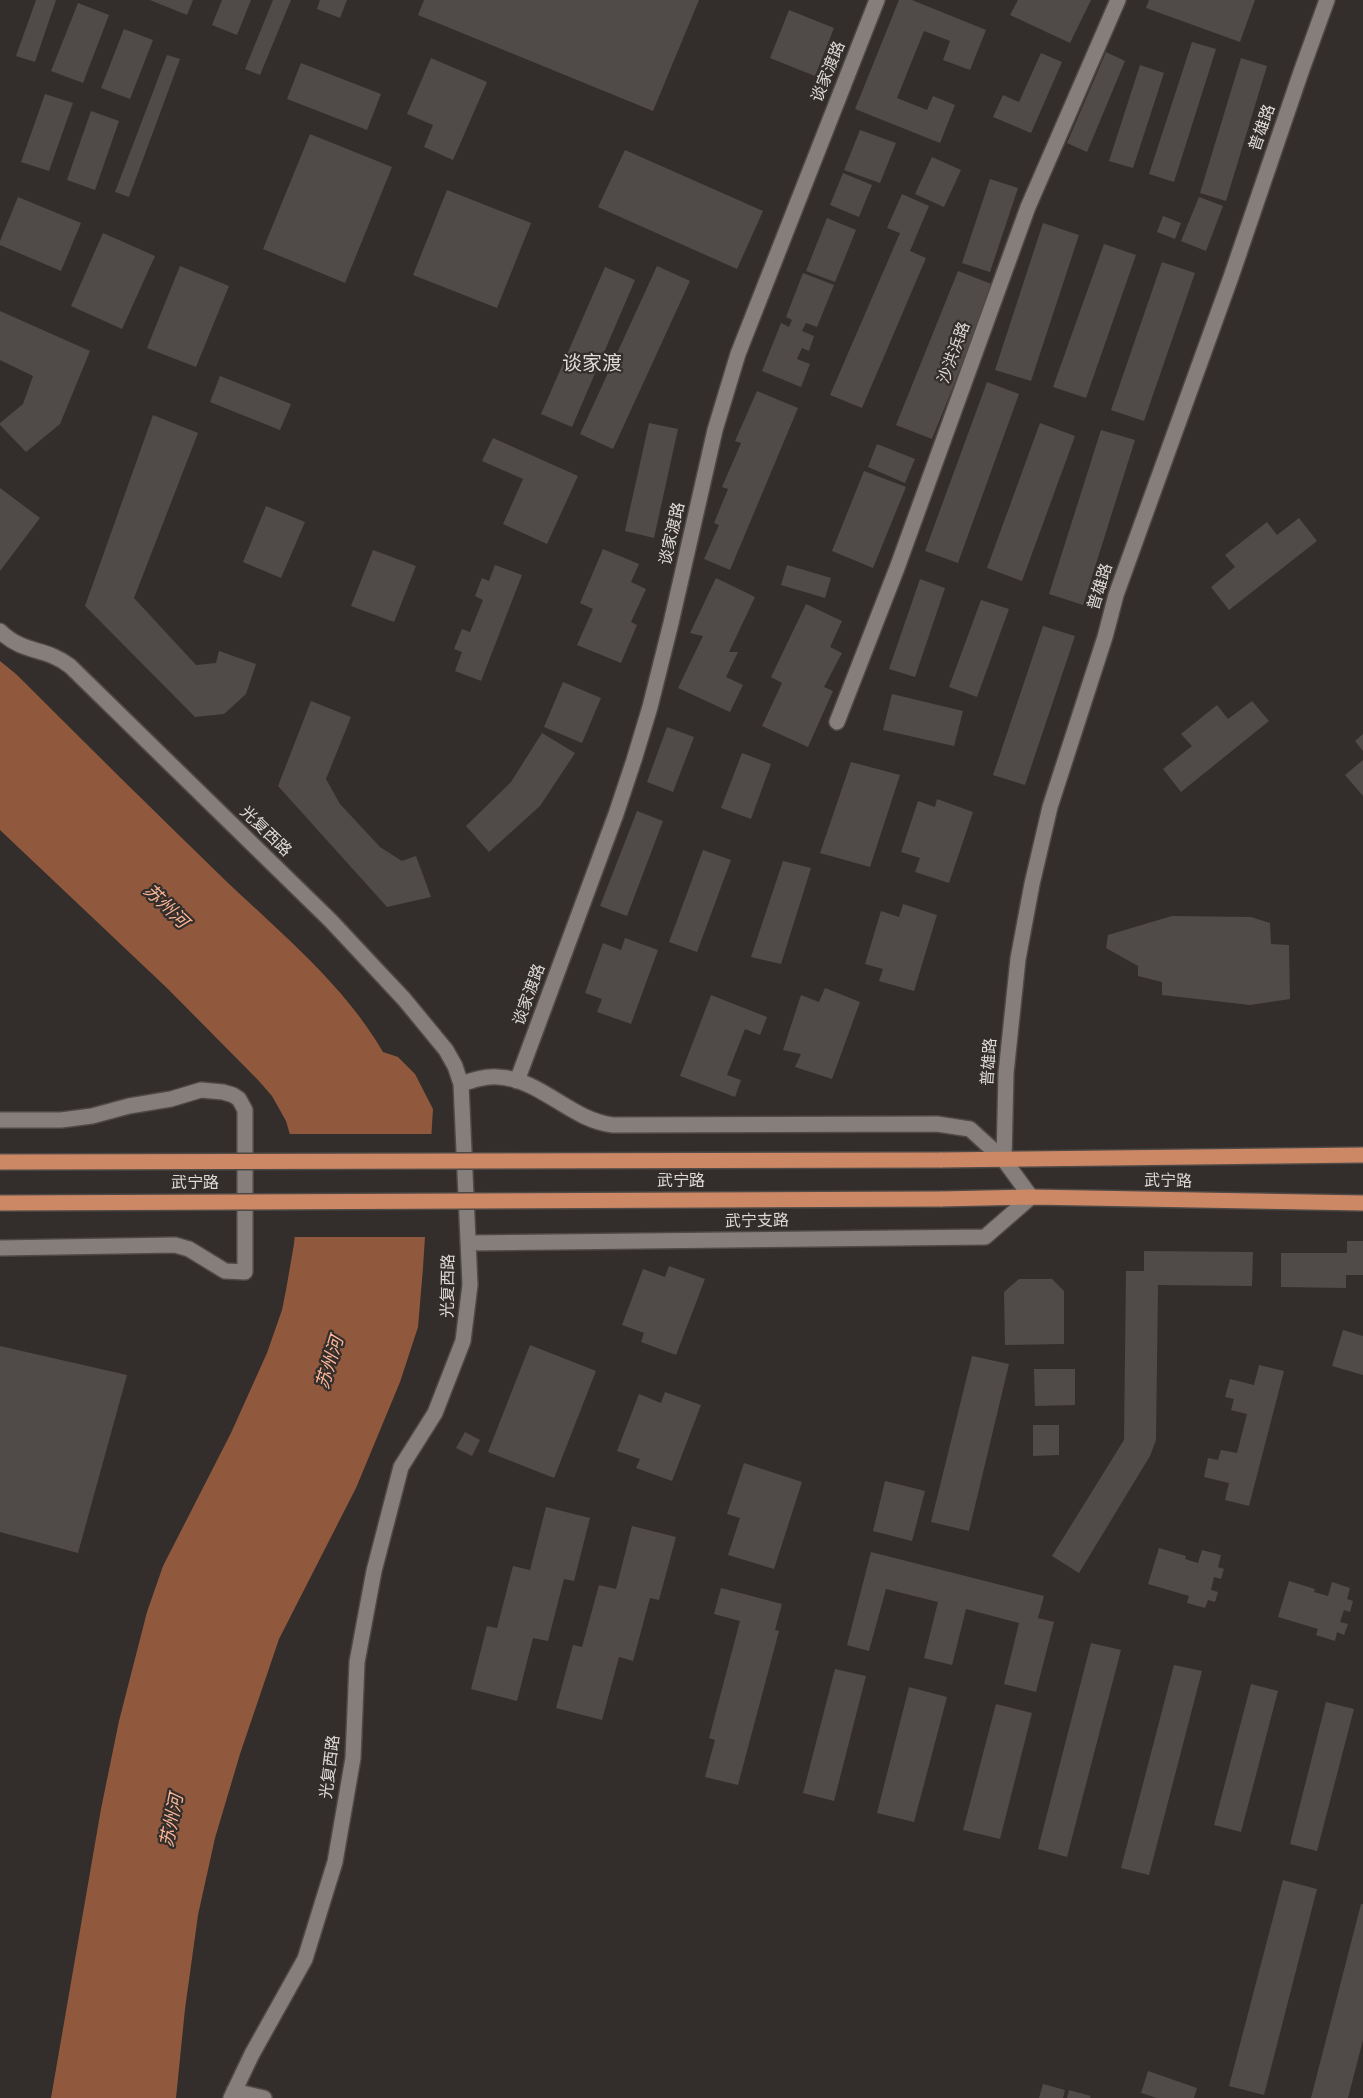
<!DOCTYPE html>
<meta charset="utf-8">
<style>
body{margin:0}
canvas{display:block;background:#332d2b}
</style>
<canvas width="1363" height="2098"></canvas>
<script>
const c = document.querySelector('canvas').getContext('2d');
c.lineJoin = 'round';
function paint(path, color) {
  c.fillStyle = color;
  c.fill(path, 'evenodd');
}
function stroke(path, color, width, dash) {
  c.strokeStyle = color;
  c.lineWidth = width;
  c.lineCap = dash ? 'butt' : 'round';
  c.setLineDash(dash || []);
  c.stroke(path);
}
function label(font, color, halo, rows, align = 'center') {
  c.font = font + ' "Roboto Condensed","Noto Sans SC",sans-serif';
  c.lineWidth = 4.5;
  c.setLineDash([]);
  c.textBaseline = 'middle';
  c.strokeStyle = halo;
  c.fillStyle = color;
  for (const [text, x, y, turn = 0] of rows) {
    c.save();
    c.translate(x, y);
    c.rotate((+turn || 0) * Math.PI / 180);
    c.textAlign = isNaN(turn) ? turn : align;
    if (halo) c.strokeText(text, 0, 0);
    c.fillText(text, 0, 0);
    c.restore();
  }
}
const water = new Path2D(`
 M 0,661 L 16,674 C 86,744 156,813 227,882 C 282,934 345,986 383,1052 L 398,1057 L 415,1074 L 433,1109 L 423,1268 L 418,1327 L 400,1382 L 356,1488 L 279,1639 L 240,1754 L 215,1838 L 198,1915 L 185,2009 L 176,2098 L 51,2098 L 101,1809 L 119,1721 L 147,1612 L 163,1566 L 231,1433 L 267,1353 L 282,1310 L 286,1290 L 294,1244 L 298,1198 L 293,1145 L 286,1121 L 272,1096 L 258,1080 L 168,989 L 0,830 Z`);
const pier = new Path2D(`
 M 287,1134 L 435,1134 L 428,1237 L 292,1237 L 295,1198 L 294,1168 Z`);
const building = new Path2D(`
 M 36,0 L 56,0 L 35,62 L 16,56 Z
 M 150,0 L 193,0 L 187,15 Z
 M 222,0 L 251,0 L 237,35 L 212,25 Z
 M 273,0 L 291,0 L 260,75 L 245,69 Z
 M 320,0 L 347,0 L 340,18 L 317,9 Z
 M 424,0 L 699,0 L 653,111 L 418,15 Z
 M 899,0 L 912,0 L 986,30 L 970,70 L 943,60 L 950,41 L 924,31 L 897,98 L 927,110 L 933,96 L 955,105 L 940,143 L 855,109 Z
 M 1018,0 L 1091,0 L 1070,43 L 1010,15 Z
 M 1149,0 L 1255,0 L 1240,42 L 1146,8 Z
 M 78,3 L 109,15 L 83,83 L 51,71 Z
 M 789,10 L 834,28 L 815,76 L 770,58 Z
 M 124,29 L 153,40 L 130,99 L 101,88 Z
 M 1192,42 L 1216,49 L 1174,182 L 1149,174 Z
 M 1106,52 L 1125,61 L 1087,152 L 1067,143 Z
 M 1041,53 L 1062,62 L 1031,133 L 993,117 L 1003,95 L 1019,102 Z
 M 167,55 L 180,59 L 129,197 L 115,192 Z
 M 431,58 L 487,82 L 453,160 L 424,147 L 433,125 L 407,114 Z
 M 1241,58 L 1267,66 L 1226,201 L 1200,193 Z
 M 301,63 L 381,94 L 367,130 L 287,99 Z
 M 1140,65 L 1164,73 L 1133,168 L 1109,161 Z
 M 45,94 L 73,103 L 49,171 L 21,162 Z
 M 91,111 L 119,121 L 95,190 L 67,180 Z
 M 860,130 L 896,143 L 880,183 L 844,170 Z
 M 310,134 L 392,167 L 345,283 L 263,249 Z
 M 625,150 L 763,211 L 737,269 L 598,207 Z
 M 932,157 L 961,170 L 944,207 L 915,194 Z
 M 843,173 L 872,185 L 859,217 L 830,205 Z
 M 990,179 L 1018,188 L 990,272 L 962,263 Z
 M 447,190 L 531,223 L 497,308 L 413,275 Z
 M 902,194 L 929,206 L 910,251 L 926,258 L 862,408 L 830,395 L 900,233 L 887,228 Z
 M 18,197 L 81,223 L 61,271 L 0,245 L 0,241 Z
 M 1199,197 L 1223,206 L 1206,251 L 1181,241 Z
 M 1163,216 L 1181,223 L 1175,239 L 1157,232 Z
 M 827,218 L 856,230 L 835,282 L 806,271 Z
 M 1043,223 L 1079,235 L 1031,381 L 995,370 Z
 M 103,233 L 155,256 L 122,329 L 71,306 Z
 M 1104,244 L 1136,255 L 1086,398 L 1053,387 Z
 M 1162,262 L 1195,273 L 1144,421 L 1111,410 Z
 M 180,266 L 229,286 L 196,367 L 147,348 Z
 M 657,266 L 690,281 L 613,449 L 580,434 Z
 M 605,267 L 635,280 L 572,427 L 541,414 Z
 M 958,271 L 994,285 L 932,439 L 896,425 Z
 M 803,273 L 834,285 L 817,327 L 806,323 L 802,331 L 814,336 L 809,351 L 802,348 L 797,359 L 810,364 L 801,387 L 762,371 L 781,323 L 789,327 L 792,320 L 786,317 Z
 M 0,311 L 90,351 L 60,424 L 26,452 L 0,425 L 0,423 L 23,404 L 33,376 L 0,360 Z
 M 220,376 L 291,404 L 280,430 L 210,402 Z
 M 987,382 L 1019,394 L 958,563 L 925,551 Z
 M 757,391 L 798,408 L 730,570 L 704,559 L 719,525 L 714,523 L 728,489 L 722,487 L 741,443 L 735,441 Z
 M 153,415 L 198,433 L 134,598 L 196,665 L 216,663 L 219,651 L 256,664 L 246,694 L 224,714 L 195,717 L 85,606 Z
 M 649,423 L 678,429 L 654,538 L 625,531 Z
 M 1040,423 L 1075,436 L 1022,581 L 987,568 Z
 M 1101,430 L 1135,440 L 1083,605 L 1049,594 Z
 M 493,438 L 578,476 L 547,544 L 503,524 L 523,479 L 482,461 Z
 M 877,444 L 915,459 L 905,483 L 868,467 Z
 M 864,471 L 906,487 L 873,568 L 832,551 Z
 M 0,488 L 40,518 L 0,571 Z
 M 266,506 L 305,522 L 281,578 L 243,562 Z
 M 1299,518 L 1317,541 L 1229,610 L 1211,587 L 1235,567 L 1225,555 L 1267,522 L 1277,535 Z
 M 603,549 L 639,564 L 631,582 L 646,589 L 631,622 L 637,625 L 621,663 L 577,645 L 593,609 L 580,603 Z
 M 373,550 L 416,566 L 394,622 L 351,606 Z
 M 495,565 L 522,575 L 481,681 L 455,671 L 462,652 L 454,649 L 462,629 L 470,632 L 483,600 L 475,596 L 482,578 L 489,581 Z
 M 787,565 L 831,578 L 825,598 L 781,585 Z
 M 716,578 L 755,597 L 729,652 L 738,652 L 726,677 L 743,685 L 730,712 L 678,688 L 703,636 L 690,633 Z
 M 920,579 L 945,588 L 915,677 L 889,669 Z
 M 981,600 L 1009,609 L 977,697 L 949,687 Z
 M 806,604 L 842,621 L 830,647 L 842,653 L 824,687 L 833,691 L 808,747 L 762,726 L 782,683 L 771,677 Z
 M 1043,626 L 1075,636 L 1025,785 L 993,775 Z
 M 563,682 L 601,698 L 582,743 L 544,727 Z
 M 892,694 L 963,711 L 954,746 L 883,730 Z
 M 311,701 L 351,717 L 326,779 L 340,804 L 380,847 L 402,861 L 416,856 L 431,897 L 387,907 L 278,786 Z
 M 1252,701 L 1269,721 L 1181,792 L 1163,769 L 1192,746 L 1181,734 L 1217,705 L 1228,719 Z
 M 667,727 L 694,737 L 673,792 L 647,782 Z
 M 542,733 L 575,753 L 540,806 L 489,852 L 466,826 L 511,782 Z
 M 1363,734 L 1363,751 L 1355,741 Z
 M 742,753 L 771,764 L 751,819 L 721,808 Z
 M 1363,760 L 1363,796 L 1345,775 Z
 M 851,762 L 900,775 L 870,867 L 820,853 Z
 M 937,799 L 973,812 L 949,883 L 915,872 L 920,858 L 901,852 L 918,801 L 935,807 Z
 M 637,811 L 663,821 L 627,916 L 600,906 Z
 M 703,850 L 731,860 L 697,952 L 669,942 Z
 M 783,861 L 811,868 L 781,964 L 751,957 Z
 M 903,904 L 937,915 L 914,991 L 879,981 L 883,969 L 865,964 L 881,911 L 899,917 Z
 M 1172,916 L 1251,917 L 1270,923 L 1271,944 L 1289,945 L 1290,999 L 1250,1005 L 1162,995 L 1162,982 L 1138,976 L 1138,966 L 1106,948 L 1108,935 Z
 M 625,938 L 658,950 L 631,1024 L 597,1012 L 602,999 L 585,993 L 603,943 L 621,950 Z
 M 825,988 L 860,1002 L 832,1079 L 795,1067 L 801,1054 L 783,1050 L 801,995 L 819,1002 Z
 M 711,995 L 767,1017 L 760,1035 L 745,1029 L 727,1075 L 741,1080 L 735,1097 L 680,1076 Z
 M 1347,1241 L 1363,1241 L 1363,1275 L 1346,1275 L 1346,1288 L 1281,1287 L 1281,1253 L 1347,1253 Z
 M 1144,1251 L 1253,1252 L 1252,1286 L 1158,1285 L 1156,1440 L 1150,1456 L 1079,1573 L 1052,1556 L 1124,1440 L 1126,1271 L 1144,1271 Z
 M 669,1266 L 705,1279 L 676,1355 L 641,1342 L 644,1333 L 622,1325 L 643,1269 L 665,1277 Z
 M 1019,1279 L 1052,1279 L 1064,1291 L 1064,1344 L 1005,1345 L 1004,1292 Z
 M 1343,1330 L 1363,1336 L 1363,1375 L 1332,1366 Z
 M 530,1345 L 596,1371 L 554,1478 L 488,1452 Z
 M 0,1346 L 127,1375 L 78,1553 L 0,1532 Z
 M 972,1356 L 1009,1364 L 969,1531 L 931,1522 Z
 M 1259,1365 L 1284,1371 L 1249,1506 L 1225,1500 L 1229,1483 L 1204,1477 L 1208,1458 L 1218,1460 L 1221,1450 L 1237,1453 L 1247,1414 L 1231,1410 L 1234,1399 L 1225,1397 L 1230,1379 L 1254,1385 Z
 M 1034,1369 L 1075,1369 L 1075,1405 L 1035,1406 Z
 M 665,1392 L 701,1405 L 672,1481 L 636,1468 L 640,1459 L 617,1451 L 639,1394 L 661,1403 Z
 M 1033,1425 L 1059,1425 L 1059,1455 L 1033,1456 Z
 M 465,1432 L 480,1440 L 472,1456 L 456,1448 Z
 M 744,1463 L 802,1482 L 774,1569 L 728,1555 L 740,1518 L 727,1514 Z
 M 885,1481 L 925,1491 L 912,1541 L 873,1531 Z
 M 546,1507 L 590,1518 L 574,1581 L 564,1579 L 548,1641 L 533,1638 L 517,1701 L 471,1689 L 487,1626 L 497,1628 L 513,1566 L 530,1570 Z
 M 632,1526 L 676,1537 L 659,1600 L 650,1598 L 633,1661 L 619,1657 L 602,1720 L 556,1708 L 573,1645 L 582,1647 L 599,1585 L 616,1589 Z
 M 1159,1548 L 1186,1556 L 1185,1559 L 1198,1563 L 1202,1550 L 1221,1555 L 1218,1567 L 1224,1569 L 1221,1579 L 1214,1577 L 1211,1590 L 1218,1592 L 1215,1602 L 1208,1600 L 1205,1608 L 1187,1603 L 1189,1596 L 1148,1584 Z
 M 871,1552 L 1044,1596 L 1038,1618 L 1054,1622 L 1036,1692 L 1004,1684 L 1019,1623 L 966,1609 L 952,1665 L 924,1658 L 938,1602 L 886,1589 L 869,1651 L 847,1645 Z
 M 1289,1581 L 1315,1589 L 1314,1592 L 1328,1596 L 1332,1582 L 1350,1588 L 1347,1599 L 1353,1601 L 1350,1612 L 1344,1610 L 1340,1622 L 1348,1624 L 1344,1635 L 1337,1632 L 1335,1641 L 1316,1635 L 1318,1629 L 1278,1617 Z
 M 721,1588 L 782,1604 L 775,1630 L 779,1631 L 738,1785 L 705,1777 L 715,1740 L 709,1738 L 740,1621 L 714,1614 Z
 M 1091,1643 L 1121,1650 L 1067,1857 L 1038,1849 Z
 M 1174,1665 L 1202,1671 L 1149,1875 L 1121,1868 Z
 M 835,1669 L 866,1676 L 834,1801 L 803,1793 Z
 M 1251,1684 L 1278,1691 L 1241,1832 L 1214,1825 Z
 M 909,1687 L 947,1697 L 914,1822 L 877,1813 Z
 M 1326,1702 L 1354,1709 L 1317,1851 L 1290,1844 Z
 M 996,1704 L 1032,1713 L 1000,1839 L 963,1830 Z
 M 1283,1880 L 1317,1889 L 1264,2095 L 1229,2086 Z
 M 1361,1904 L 1363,1904 L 1363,2040 L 1348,2098 L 1311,2098 Z
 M 1148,2071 L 1197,2088 L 1194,2098 L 1157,2098 L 1141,2093 Z
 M 1043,2084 L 1065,2090 L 1063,2098 L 1039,2098 Z
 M 1069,2090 L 1091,2096 L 1090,2098 L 1067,2098 Z`);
const minor = new Path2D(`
 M 0,631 C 23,654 46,647 70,666 L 331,921 L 374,967 L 404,999 L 446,1050 L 455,1066 L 461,1084 L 470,1285 L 463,1341 L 435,1413 L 401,1467 L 374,1571 L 357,1662 L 353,1758 L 335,1862 L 305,1959 L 252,2054 L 231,2098
 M 837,722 L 897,568 L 1028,207 L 1118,0
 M 517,1081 L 616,814 L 634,760 L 650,707 L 671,623 L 715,430 L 738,354 L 877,0
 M 461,1084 C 473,1080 485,1076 498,1077 C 541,1079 570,1120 613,1125 L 937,1124 L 970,1129 L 1004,1160
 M 0,1120 L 61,1120 L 92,1116 L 129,1106 L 171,1099 L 201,1090 L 223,1092 L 233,1095 L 239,1099 L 245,1110 L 245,1272 L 225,1271 L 189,1249 L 175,1245 L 0,1248
 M 468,1243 L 985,1237 L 1031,1197
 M 234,2091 L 264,2098`);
const secondary = new Path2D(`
 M 1031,1197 L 1004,1160 L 1006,1073 L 1018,959 L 1032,884 L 1050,807 L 1105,637 L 1116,595 L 1231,277 L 1301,72 L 1327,0`);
const primary = new Path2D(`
 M 940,1160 L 1363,1155
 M 940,1199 L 1031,1197 L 1363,1203`);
const primaryBridge = new Path2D(`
 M 0,1162 L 940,1160
 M 0,1203 L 940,1199`);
const streetNames = [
 ["谈家渡路",829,72,-68],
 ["普雄路",1263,128,-71],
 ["沙洪浜路",955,353,-70],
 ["谈家渡路",673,534,-77],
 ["普雄路",1101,587,-73],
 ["光复西路",265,832,44],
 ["谈家渡路",530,995,-70],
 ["普雄路",990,1062,-86],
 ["武宁路",681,1182],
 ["武宁路",1168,1182,1],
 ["武宁路",195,1184],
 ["武宁支路",757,1222,-1],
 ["光复西路",449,1286,-89],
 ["光复西路",331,1767,-83]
];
const waterNames = [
 ["苏州河",165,907,44],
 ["苏州河",331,1363,-73],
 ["苏州河",173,1821,-79]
];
const quarterNames = [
 ["谈家渡",592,365]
];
paint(water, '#90593d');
paint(pier, '#332d2b');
paint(building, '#504a48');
stroke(minor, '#4e4946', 18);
stroke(secondary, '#4e4946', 18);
stroke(primary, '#4e4946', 18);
stroke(minor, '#857e7b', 15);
stroke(secondary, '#857e7b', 15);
stroke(primary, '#cc8865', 15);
stroke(primaryBridge, '#4e4946', 18, []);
stroke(primaryBridge, '#cc8865', 15);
label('16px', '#dedbd9', '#332d2b', streetNames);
label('italic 18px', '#fbb796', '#332d2b', waterNames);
label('20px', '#dedbd9', '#332d2b', quarterNames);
</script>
